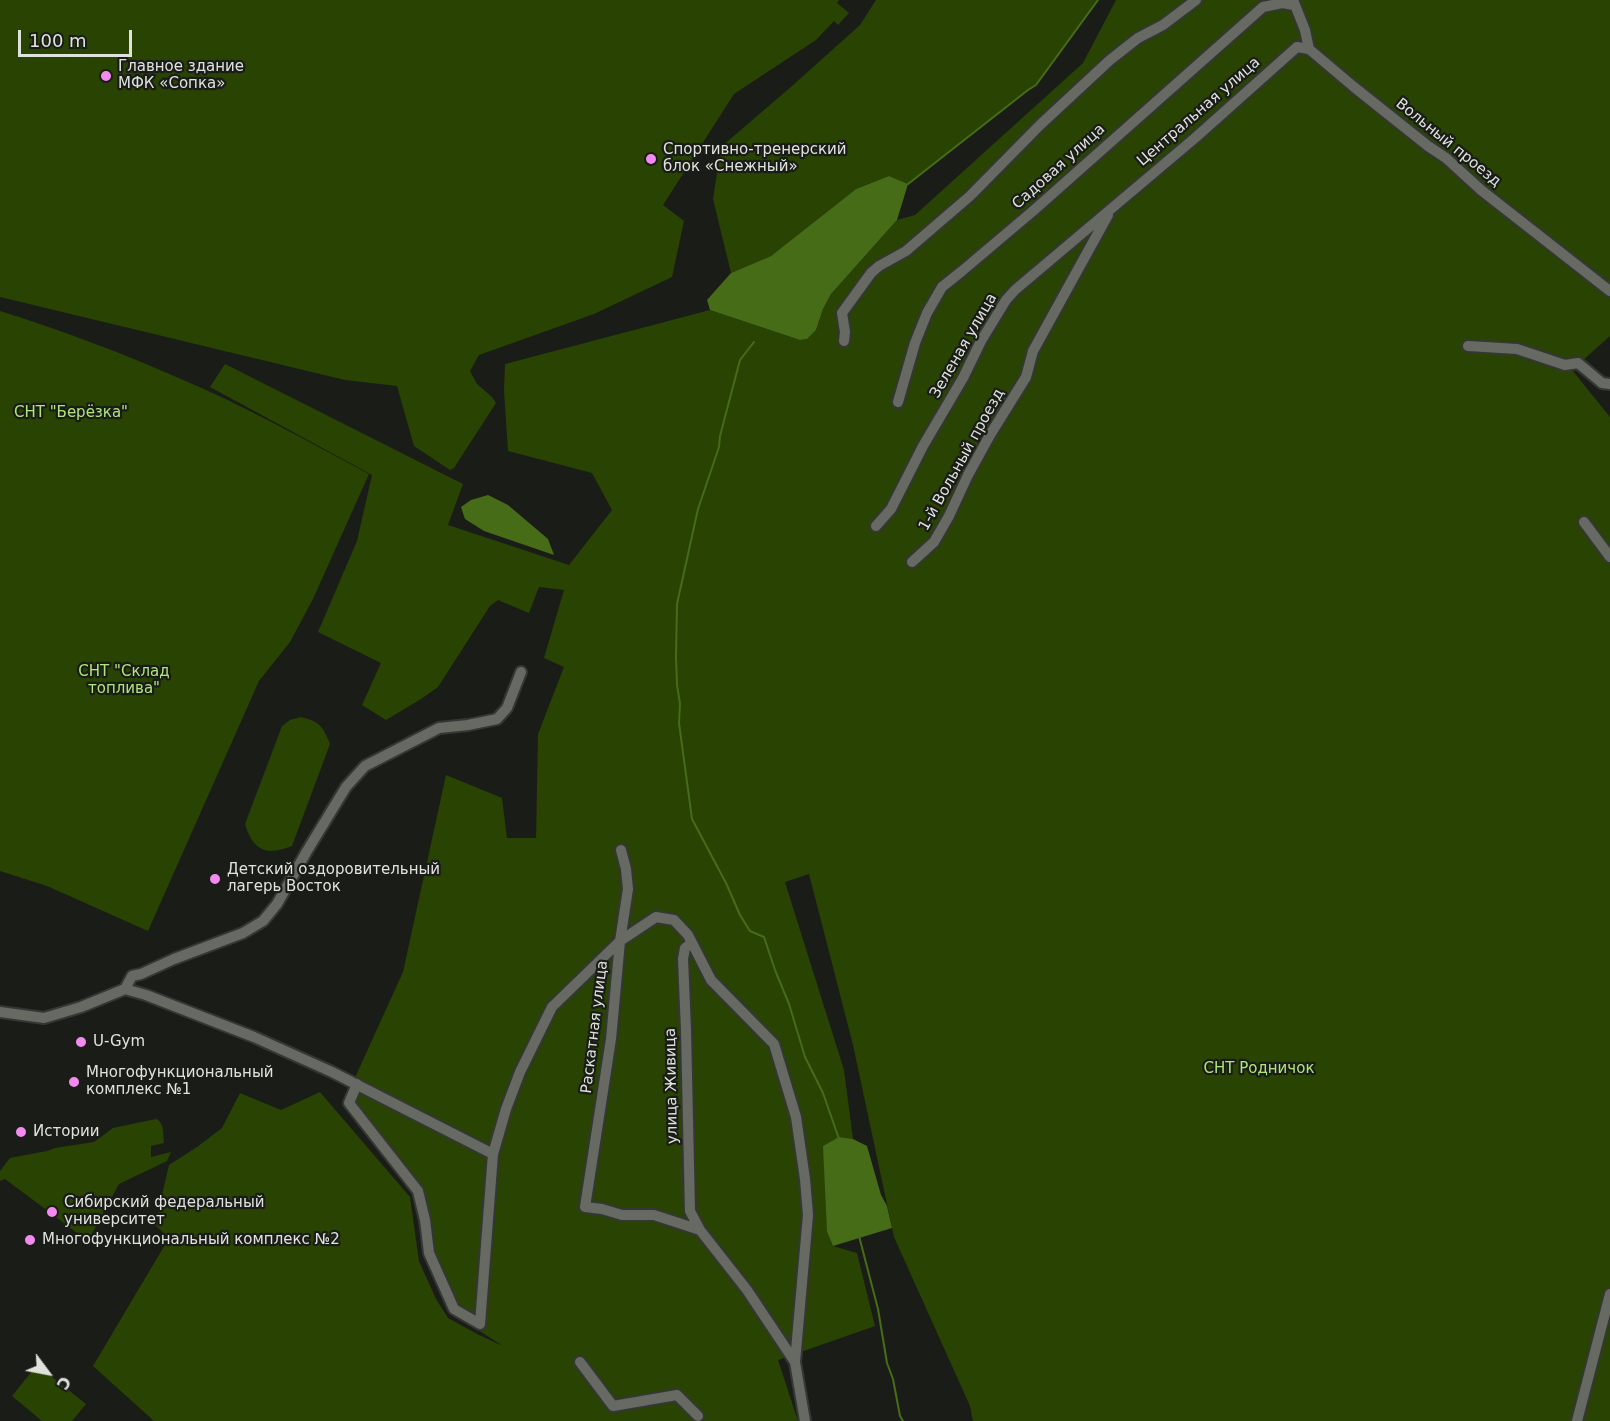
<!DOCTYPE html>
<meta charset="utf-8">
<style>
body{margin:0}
#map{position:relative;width:1610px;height:1421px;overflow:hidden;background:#1a1d17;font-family:"DejaVu Sans",sans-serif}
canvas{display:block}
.north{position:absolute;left:18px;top:1343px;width:60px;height:60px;-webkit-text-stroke:4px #1a1d17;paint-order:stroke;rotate:122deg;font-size:16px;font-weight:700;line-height:24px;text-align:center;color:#e0e2de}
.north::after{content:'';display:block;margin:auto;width:21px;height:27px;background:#e0e2de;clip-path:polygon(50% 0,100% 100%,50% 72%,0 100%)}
.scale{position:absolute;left:18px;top:30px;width:114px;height:27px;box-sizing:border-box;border:3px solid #e0e2de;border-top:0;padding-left:8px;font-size:18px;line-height:21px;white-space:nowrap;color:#e0e2de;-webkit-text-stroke:4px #1a1d17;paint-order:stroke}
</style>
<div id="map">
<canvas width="1610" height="1421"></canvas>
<div class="north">С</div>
<div class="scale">100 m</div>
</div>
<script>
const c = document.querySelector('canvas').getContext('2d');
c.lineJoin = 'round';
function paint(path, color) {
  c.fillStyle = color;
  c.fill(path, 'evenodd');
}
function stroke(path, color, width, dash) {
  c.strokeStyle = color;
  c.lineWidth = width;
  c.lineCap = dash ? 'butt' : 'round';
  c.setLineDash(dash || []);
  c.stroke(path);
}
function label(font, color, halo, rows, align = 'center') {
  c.font = font + ' "DejaVu Sans",sans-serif';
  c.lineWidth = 4.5;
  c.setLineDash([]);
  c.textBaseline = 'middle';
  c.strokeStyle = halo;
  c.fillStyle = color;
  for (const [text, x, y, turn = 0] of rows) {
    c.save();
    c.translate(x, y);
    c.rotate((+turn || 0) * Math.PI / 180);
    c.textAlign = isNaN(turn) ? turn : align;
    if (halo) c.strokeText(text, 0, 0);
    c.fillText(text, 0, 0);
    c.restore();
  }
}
const green = new Path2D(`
 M 0,0 L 839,0 L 837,3 L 849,13 L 838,25 L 834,21 L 816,40 L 734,94 L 663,205 L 684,221 L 672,277 L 594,314 L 479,355 L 470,371 L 477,384 L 492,397 L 496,403 L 454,468 L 450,470 L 414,446 L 397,386 L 345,380 L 0,297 Z
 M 876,0 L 1098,0 L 1036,85 L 1028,90 L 908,184 L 889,176 L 856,189 L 771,256 L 731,273 L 713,199 L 721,147 L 792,86 L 860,25 Z
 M 1116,0 L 1610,0 L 1610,336 L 1572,370 L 1610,417 L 1610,1421 L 973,1421 L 970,1406 L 894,1237 L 853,1045 L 809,874 L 785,882 L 844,1070 L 853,1139 L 839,1137 L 827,1232 L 833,1246 L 857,1253 L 875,1326 L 778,1360 L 798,1421 L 154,1421 L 93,1366 L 169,1238 L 155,1225 L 169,1165 L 197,1147 L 222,1128 L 240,1093 L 281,1110 L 320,1092 L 410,1197 L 419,1261 L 436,1299 L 448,1318 L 479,1335 L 503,1346 L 450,1312 L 425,1259 L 414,1195 L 345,1105 L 353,1082 L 403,972 L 446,775 L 502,798 L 507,838 L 536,838 L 538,734 L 564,667 L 544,658 L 564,590 L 539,587 L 529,613 L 498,600 L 490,606 L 438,687 L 421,699 L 386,720 L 362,705 L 381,663 L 318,632 L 357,541 L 372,475 L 210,387 L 225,364 L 463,484 L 448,525 L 569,565 L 612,510 L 592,473 L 508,451 L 504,391 L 505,364 L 710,310 L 800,340 L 807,339 L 816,330 L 823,309 L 831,294 L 897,220 L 915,215 L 1083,63 Z
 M 0,311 C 61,330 122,353 181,379 C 245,406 307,441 369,474 L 313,599 L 290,642 L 259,681 L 148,931 L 47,886 L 0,871 Z
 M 301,717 C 320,722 323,726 330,744 L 292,846 C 267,856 253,851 245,824 L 282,726 L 290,720 Z
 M 156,1119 C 165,1123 163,1135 164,1143 L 151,1146 L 151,1157 L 171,1152 L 167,1161 L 119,1184 L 88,1241 L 5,1179 L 0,1181 L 0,1171 L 10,1158 L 47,1151 L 55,1148 L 94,1142 L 113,1128 Z
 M 37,1365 L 86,1404 L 72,1421 L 42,1421 L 12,1396 Z`);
const water = new Path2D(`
 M 889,176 L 908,184 L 897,220 L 831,294 L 823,309 L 816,330 L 807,339 L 800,340 L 710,310 L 707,300 L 731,273 L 771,256 L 856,189 Z
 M 488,495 L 508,505 L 548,539 L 554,555 L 484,531 L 465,519 L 461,507 L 471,500 Z
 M 839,1137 L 853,1139 L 867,1146 L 881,1195 L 887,1206 L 892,1228 L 833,1246 L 827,1232 L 823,1146 Z`);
const stream = new Path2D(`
 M 908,184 L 1028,90 L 1036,85 L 1098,0
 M 754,342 L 740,360 L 720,436 L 719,447 L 698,509 L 677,604 L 676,657 L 677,685 L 680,704 L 679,723 L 692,819 L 726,883 L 740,915 L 750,931 L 764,937 L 775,970 L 789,1004 L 805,1057 L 823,1093 L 839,1139
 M 859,1236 L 878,1309 L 887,1363 L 893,1379 L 900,1416 L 903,1421`);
const minor = new Path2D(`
 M 1293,0 L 1305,30 L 1309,49 L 1354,87 L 1428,146 L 1446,158 L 1481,190 L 1610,291
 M 844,341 L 845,332 L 842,313 L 871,273 L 879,266 L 906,251 L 970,196 L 1040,125 L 1110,60 L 1138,38 L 1163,25 L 1196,0
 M 1468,346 L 1517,349 L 1565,365 L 1578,363 L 1602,383 L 1610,384
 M 898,402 L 915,343 L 927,313 L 942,287 L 962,271 L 1033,211 L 1263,7 L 1282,3 L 1294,5
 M 1584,522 L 1610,557
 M 876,526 L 891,509 L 923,446 L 963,378 L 981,341 L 1006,300 L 1015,290 L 1195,138 L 1297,47 L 1309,49
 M 912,562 L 934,542 L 949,516 L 968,475 L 990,435 L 1026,377 L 1033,351 L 1108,215
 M 621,850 L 626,869 L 628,889 L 620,941 L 611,1039 L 585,1207 L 602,1209 L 622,1215 L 654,1215 L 700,1230 L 747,1290 L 795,1362 L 805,1421
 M 692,943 L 685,948 L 683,959 L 686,1030 L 690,1211 L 700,1230
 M 125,989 L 132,976 L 141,974 L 174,959 L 243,933 L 263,921 L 277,904 L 307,851 L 346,787 L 365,766 L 439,728 L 468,725 L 497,719 L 507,708 L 521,672
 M 0,1012 L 44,1018 L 81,1007 L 125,989 L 146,995 L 254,1037 L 332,1072 L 493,1154
 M 357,1084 L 349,1103 L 418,1191 L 425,1220 L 429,1253 L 454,1309 L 480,1324 L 493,1154 L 506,1109 L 520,1072 L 552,1007 L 620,941 L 656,917 L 674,920 L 688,935 L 711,980 L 774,1044 L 796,1117 L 805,1179 L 808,1215 L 795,1362
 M 580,1362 L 613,1406 L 677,1395 L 698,1416
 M 1577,1421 L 1610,1294`);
const markers = [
 [106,76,6,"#f489ef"],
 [651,159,6,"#f489ef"],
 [215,879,6,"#f489ef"],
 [81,1042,6,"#f489ef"],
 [74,1082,6,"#f489ef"],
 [21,1132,6,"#f489ef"],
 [52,1212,6,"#f489ef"],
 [30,1240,6,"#f489ef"]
];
const poiNames = [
 ["Главное здание",118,67],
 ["МФК «Сопка»",118,84],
 ["Спортивно-тренерский",663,150],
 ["блок «Снежный»",663,167],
 ["Детский оздоровительный",227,870],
 ["лагерь Восток",227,887],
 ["U-Gym",93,1042],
 ["Многофункциональный",86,1073],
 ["комплекс №1",86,1090],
 ["Истории",33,1132],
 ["Сибирский федеральный",64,1203],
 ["университет",64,1220],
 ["Многофункциональный комплекс №2",42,1240]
];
const streetNames = [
 ["Центральная улица",1199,112,-41],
 ["Вольный проезд",1448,143,39],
 ["Садовая улица",1059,167,-42],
 ["Зеленая улица",964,346,-60],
 ["1-й Вольный проезд",962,460,-61],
 ["Раскатная улица",595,1027,-83],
 ["улица Живица",672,1086,-91]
];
const parkNames = [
 ["СНТ \"Берёзка\"",71,413],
 ["СНТ \"Склад",124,672],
 ["топлива\"",124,689],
 ["СНТ Родничок",1259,1069]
];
paint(green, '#284302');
paint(water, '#476c18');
stroke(stream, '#476c18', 2);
stroke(minor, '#353734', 14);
stroke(minor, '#666a63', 10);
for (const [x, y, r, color] of markers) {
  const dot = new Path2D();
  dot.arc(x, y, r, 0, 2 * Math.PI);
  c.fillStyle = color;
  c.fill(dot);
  stroke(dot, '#1a1d17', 2);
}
label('15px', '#e0e2de', '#1a1d17', poiNames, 'left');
label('15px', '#e0e2de', '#1a1d17', streetNames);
label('15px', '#afe57b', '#1a1d17', parkNames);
</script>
